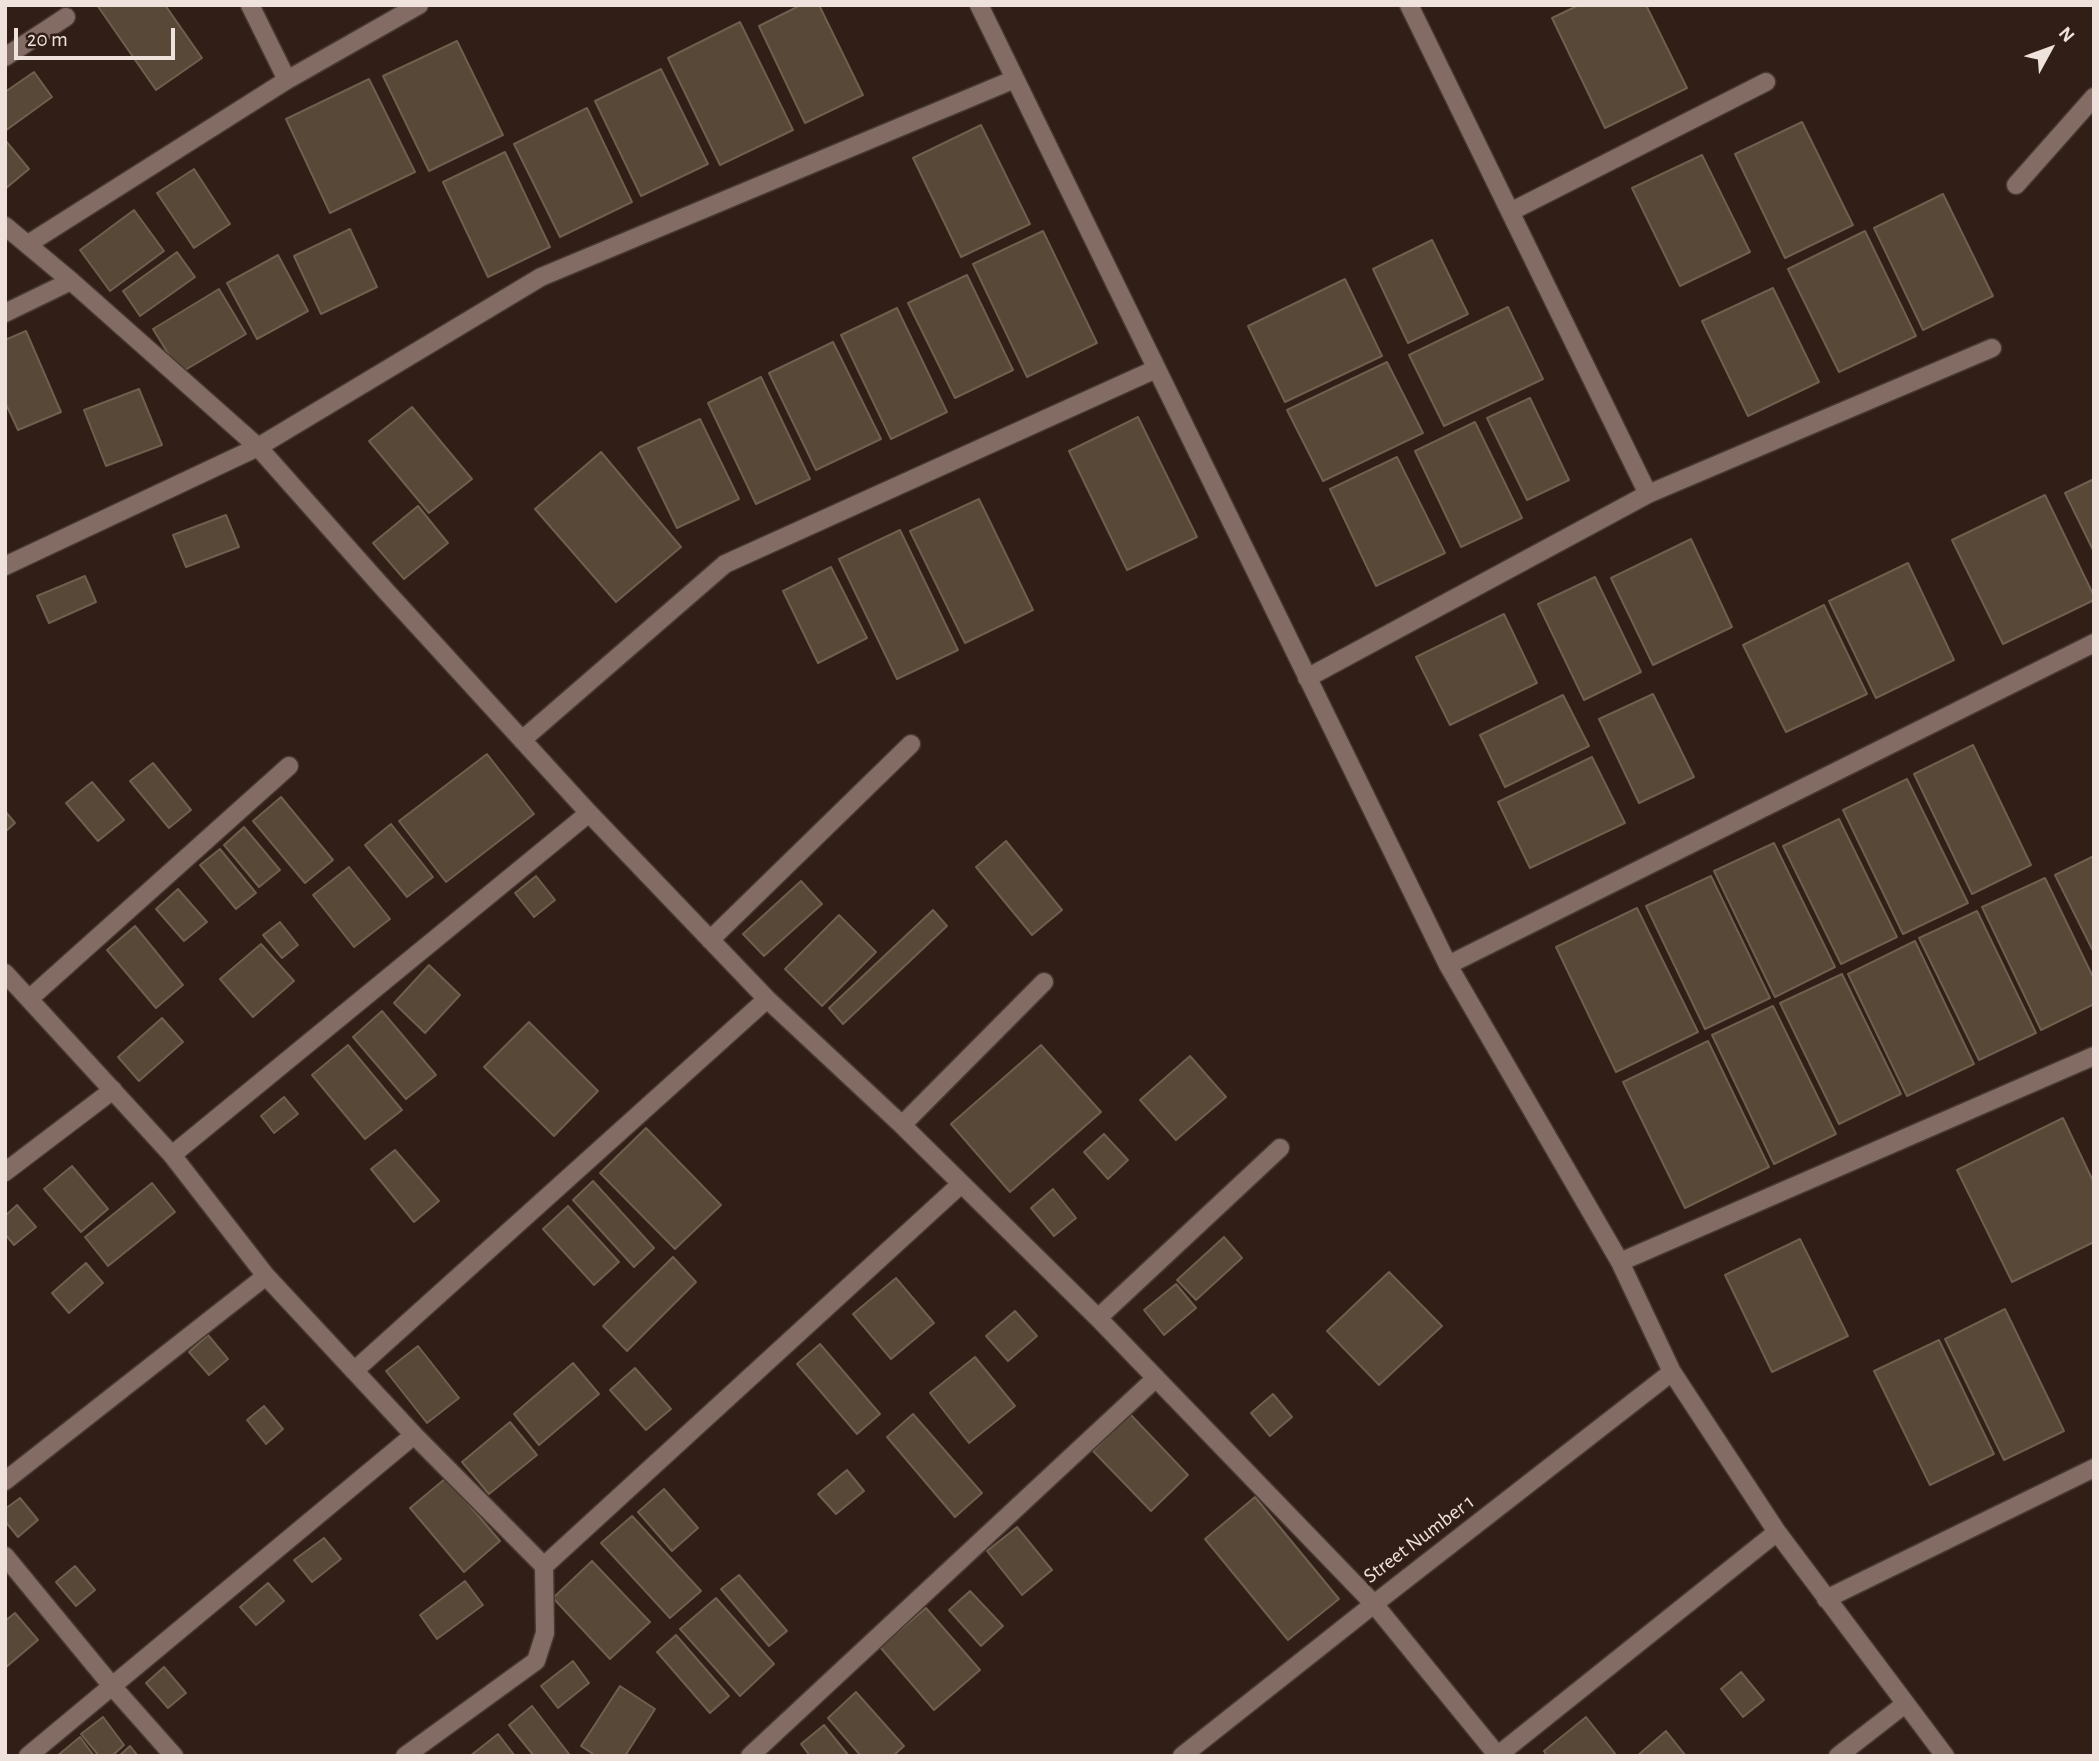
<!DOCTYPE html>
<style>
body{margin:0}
#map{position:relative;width:2099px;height:1761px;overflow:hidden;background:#311e16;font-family:"Alegreya Sans",sans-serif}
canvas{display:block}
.frame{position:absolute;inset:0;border:7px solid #efe2dc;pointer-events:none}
.north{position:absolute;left:2015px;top:14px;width:70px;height:70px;-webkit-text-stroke:5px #311e16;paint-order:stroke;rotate:49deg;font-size:19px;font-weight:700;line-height:28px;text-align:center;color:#efe2dc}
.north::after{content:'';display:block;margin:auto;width:24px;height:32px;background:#efe2dc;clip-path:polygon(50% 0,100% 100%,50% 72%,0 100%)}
.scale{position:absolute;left:14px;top:28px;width:161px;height:32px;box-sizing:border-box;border:4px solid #efe2dc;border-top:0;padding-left:9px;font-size:21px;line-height:24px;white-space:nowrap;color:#efe2dc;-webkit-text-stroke:5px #311e16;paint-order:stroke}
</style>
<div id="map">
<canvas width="2099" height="1761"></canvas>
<div class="frame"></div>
<div class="north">N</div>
<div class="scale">20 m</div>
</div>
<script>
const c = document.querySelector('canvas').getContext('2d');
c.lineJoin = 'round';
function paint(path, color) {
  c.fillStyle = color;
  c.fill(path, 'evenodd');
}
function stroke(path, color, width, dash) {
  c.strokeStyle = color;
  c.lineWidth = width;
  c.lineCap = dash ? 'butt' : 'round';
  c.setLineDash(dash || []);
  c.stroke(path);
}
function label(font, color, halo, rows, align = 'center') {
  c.font = font + ' "Alegreya Sans",sans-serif';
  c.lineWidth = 6;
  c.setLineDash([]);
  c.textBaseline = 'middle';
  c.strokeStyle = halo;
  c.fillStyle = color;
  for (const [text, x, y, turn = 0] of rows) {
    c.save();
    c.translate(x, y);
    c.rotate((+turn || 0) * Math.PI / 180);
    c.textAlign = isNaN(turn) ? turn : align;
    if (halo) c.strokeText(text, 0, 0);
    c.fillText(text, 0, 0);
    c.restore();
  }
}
const building = new Path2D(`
 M 97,5 L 165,5 L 202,58 L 156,90 Z
 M 801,5 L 819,5 L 863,95 L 805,123 L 759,26 Z
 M 1579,5 L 1646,5 L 1687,88 L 1605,128 L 1552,18 Z
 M 740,22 L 793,130 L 720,165 L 668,58 Z
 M 457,41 L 503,135 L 429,171 L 383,76 Z
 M 661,69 L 708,164 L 641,196 L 595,101 Z
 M 34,72 L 52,97 L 5,131 L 5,92 Z
 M 369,79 L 415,172 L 330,213 L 286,119 Z
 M 587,108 L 632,202 L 560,237 L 514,144 Z
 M 1802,122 L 1853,225 L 1785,258 L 1735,154 Z
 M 981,125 L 1030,224 L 961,257 L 913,158 Z
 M 5,140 L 29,169 L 5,189 Z
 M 505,152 L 550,247 L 488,277 L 443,182 Z
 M 1702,155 L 1750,252 L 1680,286 L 1632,188 Z
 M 194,169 L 230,224 L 194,248 L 157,193 Z
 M 1943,194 L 1993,296 L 1923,330 L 1874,228 Z
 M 134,210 L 164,251 L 110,291 L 80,250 Z
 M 350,229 L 377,287 L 321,314 L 294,256 Z
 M 1043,231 L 1097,343 L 1027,377 L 973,264 Z
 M 1865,231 L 1916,336 L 1839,372 L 1788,269 Z
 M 1432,240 L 1468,314 L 1408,343 L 1373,269 Z
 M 177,252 L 195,277 L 140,316 L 123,291 Z
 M 278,255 L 308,311 L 257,339 L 227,283 Z
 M 967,275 L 1013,370 L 955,398 L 908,303 Z
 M 1345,279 L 1382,356 L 1285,402 L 1248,326 Z
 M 1773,288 L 1819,382 L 1748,416 L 1702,321 Z
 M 219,289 L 246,334 L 180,373 L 153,329 Z
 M 1508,307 L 1543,379 L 1444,426 L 1409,355 Z
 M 897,308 L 947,412 L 891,439 L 841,335 Z
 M 26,331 L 61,412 L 18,430 L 5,402 L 5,340 Z
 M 833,342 L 881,439 L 816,470 L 769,373 Z
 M 1387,362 L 1423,433 L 1323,481 L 1287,410 Z
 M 761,377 L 810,479 L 756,504 L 708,403 Z
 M 139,389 L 162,445 L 106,466 L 84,410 Z
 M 1530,398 L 1569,480 L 1527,500 L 1487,418 Z
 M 412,407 L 472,479 L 429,513 L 369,441 Z
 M 1138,417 L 1197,537 L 1127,570 L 1069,451 Z
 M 700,419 L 739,499 L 677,528 L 638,448 Z
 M 1475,422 L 1522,518 L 1461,547 L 1415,451 Z
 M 601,452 L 681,547 L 616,602 L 535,509 Z
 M 1397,457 L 1445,553 L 1376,586 L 1330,489 Z
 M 2094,479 L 2094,552 L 2065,493 Z
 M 2045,495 L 2094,596 L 2094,600 L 2003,644 L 1952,540 Z
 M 979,499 L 1033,610 L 965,643 L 910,531 Z
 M 418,506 L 448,543 L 404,579 L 373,543 Z
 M 226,515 L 239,547 L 186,567 L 173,535 Z
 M 900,530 L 958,650 L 897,679 L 839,559 Z
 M 1691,539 L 1732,627 L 1653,665 L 1611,578 Z
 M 1908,563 L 1954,660 L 1876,698 L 1829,601 Z
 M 831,567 L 867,638 L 818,663 L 783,591 Z
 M 85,576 L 96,602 L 49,623 L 37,596 Z
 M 1595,577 L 1641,672 L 1584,700 L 1538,604 Z
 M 1824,605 L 1867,694 L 1786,732 L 1743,645 Z
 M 1504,614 L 1537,683 L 1450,725 L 1416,657 Z
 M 1653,694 L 1694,777 L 1639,803 L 1599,719 Z
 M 1563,695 L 1589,746 L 1505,787 L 1480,735 Z
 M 1973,745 L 2031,865 L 1972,894 L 1914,774 Z
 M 487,754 L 534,814 L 446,882 L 399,821 Z
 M 1592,757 L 1625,823 L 1530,868 L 1498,802 Z
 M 153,763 L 191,810 L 169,828 L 130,781 Z
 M 1907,779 L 1968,903 L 1903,934 L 1843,810 Z
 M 92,782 L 124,820 L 98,841 L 66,803 Z
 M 281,797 L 333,860 L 305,883 L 253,821 Z
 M 5,811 L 15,823 L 5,832 Z
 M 1839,819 L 1897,937 L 1841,964 L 1783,846 Z
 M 391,824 L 433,877 L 407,897 L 365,845 Z
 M 244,827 L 280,870 L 259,887 L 224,845 Z
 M 1006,841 L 1062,910 L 1032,935 L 976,867 Z
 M 1774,843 L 1835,967 L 1775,997 L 1714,871 Z
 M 220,849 L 256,893 L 236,909 L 200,865 Z
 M 2094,856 L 2094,953 L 2055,875 Z
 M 349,867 L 390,919 L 354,947 L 313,895 Z
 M 536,876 L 555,900 L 534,917 L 515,893 Z
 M 1711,876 L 1770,998 L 1705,1029 L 1646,906 Z
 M 2045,878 L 2094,979 L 2094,1004 L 2041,1030 L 1982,907 Z
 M 801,881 L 822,904 L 764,956 L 743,934 Z
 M 178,889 L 207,922 L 184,941 L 156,909 Z
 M 1637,908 L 1698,1032 L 1616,1072 L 1556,947 Z
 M 933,910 L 947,926 L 843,1024 L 829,1008 Z
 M 1977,911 L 2036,1033 L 1979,1060 L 1919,938 Z
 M 839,915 L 876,952 L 822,1006 L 785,969 Z
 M 280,922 L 298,945 L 282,958 L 263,935 Z
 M 135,926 L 183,985 L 156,1008 L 107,950 Z
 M 1915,941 L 1974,1064 L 1907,1096 L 1848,974 Z
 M 261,944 L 294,981 L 253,1017 L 220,979 Z
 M 429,965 L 460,995 L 425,1033 L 394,1003 Z
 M 1842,974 L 1901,1094 L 1839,1124 L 1780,1003 Z
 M 1773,1006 L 1836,1134 L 1774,1164 L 1712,1035 Z
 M 382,1011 L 436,1075 L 406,1099 L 353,1037 Z
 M 162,1018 L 183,1042 L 139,1081 L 118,1057 Z
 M 529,1022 L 598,1091 L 554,1136 L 484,1067 Z
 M 1708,1041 L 1769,1167 L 1685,1208 L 1623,1082 Z
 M 348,1045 L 402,1110 L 365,1139 L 312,1075 Z
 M 1041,1045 L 1101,1112 L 1010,1192 L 951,1124 Z
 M 1190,1056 L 1226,1097 L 1176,1140 L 1140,1100 Z
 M 284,1097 L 298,1114 L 274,1133 L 261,1116 Z
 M 2063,1118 L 2094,1183 L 2094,1242 L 2012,1282 L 1957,1170 Z
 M 646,1128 L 721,1205 L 675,1249 L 600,1173 Z
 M 1104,1134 L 1128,1160 L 1108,1179 L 1084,1152 Z
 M 395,1150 L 439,1201 L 414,1222 L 371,1169 Z
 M 72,1166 L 108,1209 L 81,1232 L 44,1189 Z
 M 593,1181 L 654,1248 L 634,1267 L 573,1200 Z
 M 152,1183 L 175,1212 L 108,1266 L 85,1237 Z
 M 1053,1189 L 1076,1218 L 1054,1236 L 1031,1208 Z
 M 17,1205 L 36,1227 L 14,1245 L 5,1234 L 5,1216 Z
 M 568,1206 L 619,1262 L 594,1285 L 543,1229 Z
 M 1224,1237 L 1242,1258 L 1196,1300 L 1177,1280 Z
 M 1800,1239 L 1848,1336 L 1772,1372 L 1725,1275 Z
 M 673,1257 L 696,1282 L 627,1351 L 603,1326 Z
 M 86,1263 L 103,1283 L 69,1313 L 52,1293 Z
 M 1389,1272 L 1442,1326 L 1379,1385 L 1327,1331 Z
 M 896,1278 L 934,1323 L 891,1359 L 853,1314 Z
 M 1176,1284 L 1196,1308 L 1164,1335 L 1144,1310 Z
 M 2005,1309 L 2064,1431 L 2004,1460 L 1945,1339 Z
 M 1015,1311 L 1037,1336 L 1008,1361 L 986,1336 Z
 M 208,1335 L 228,1359 L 209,1375 L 189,1352 Z
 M 1939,1340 L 1994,1454 L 1930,1485 L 1874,1371 Z
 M 820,1344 L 880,1414 L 857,1434 L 797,1364 Z
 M 418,1346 L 459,1398 L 427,1423 L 386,1371 Z
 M 975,1357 L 1015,1406 L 969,1443 L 930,1393 Z
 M 573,1363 L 599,1394 L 539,1445 L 514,1414 Z
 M 635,1368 L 671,1409 L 646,1430 L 610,1390 Z
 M 1273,1394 L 1292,1417 L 1270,1436 L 1251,1413 Z
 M 264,1406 L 283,1429 L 266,1444 L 247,1420 Z
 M 913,1414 L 982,1493 L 955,1517 L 887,1437 Z
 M 1130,1414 L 1188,1475 L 1151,1511 L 1093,1451 Z
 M 510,1422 L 537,1455 L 489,1494 L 462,1462 Z
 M 847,1470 L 864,1491 L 836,1514 L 818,1494 Z
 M 446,1478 L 500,1541 L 464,1572 L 410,1508 Z
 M 664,1489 L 698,1528 L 672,1551 L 638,1512 Z
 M 1255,1497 L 1339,1599 L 1288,1640 L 1205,1539 Z
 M 20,1498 L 38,1520 L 18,1537 L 5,1521 L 5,1509 Z
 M 632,1516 L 701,1591 L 670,1618 L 601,1543 Z
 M 1017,1527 L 1052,1570 L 1022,1595 L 987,1551 Z
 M 324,1538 L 341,1559 L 312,1582 L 294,1560 Z
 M 592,1561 L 650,1622 L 610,1659 L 553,1598 Z
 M 75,1566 L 95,1590 L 76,1606 L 56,1582 Z
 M 739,1575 L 787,1631 L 769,1646 L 721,1589 Z
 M 465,1581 L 483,1605 L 437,1639 L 420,1615 Z
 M 268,1583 L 284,1601 L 256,1625 L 240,1607 Z
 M 970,1591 L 1003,1626 L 981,1646 L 949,1610 Z
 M 716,1598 L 774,1664 L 740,1696 L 680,1629 Z
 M 926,1608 L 980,1670 L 934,1710 L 880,1647 Z
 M 15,1613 L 38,1640 L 5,1668 L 5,1621 Z
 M 676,1635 L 729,1696 L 710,1713 L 657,1652 Z
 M 573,1661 L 589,1683 L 558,1708 L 541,1686 Z
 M 164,1667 L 186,1693 L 168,1708 L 146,1683 Z
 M 1741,1672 L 1764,1700 L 1743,1717 L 1721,1689 Z
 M 620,1686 L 655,1709 L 625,1756 L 596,1756 L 581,1746 Z
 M 856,1692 L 904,1746 L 893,1756 L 861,1756 L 828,1718 Z
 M 532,1706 L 569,1754 L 567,1756 L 534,1756 L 509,1725 Z
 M 103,1717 L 124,1745 L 112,1756 L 99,1756 L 81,1734 Z
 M 1586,1717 L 1617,1756 L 1547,1756 L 1544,1751 Z
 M 824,1725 L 849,1756 L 810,1756 L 801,1744 Z
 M 1666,1731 L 1686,1756 L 1637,1756 Z
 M 498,1734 L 515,1756 L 470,1756 Z
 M 80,1737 L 94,1756 L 57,1756 Z
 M 130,1746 L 138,1756 L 119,1756 Z`);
const street = new Path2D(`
 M 250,5 L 287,80
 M 979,5 L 1448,965 L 1620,1262 L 1672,1372 L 1777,1532 L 1945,1756
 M 1409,5 L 1648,494
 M 5,57 L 66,17
 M 2016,185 L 2094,97
 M 1510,212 L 1766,82
 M 5,226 L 71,281 L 258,447 L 385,590 L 589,813 L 767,999 L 902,1125 L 1098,1318 L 1374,1604 L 1672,1372
 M 28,244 L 287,80 L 419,5
 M 5,313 L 71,281
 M 5,566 L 258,447 L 541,277 L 1015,79
 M 1307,678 L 1648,494 L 1992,348
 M 522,740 L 725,564 L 1156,369
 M 710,940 L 911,744
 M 1448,965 L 2094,643
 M 5,973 L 172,1155 L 589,813
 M 29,999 L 289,766
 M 902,1125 L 1044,982
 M 172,1155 L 266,1276 L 414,1435 L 544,1566
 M 5,1172 L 113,1090
 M 1620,1262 L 2094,1056
 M 1098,1318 L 1280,1148
 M 354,1371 L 767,999
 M 5,1481 L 266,1276
 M 5,1556 L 112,1686 L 174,1756
 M 1826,1599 L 2094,1468
 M 28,1756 L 414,1435
 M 405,1756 L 536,1661 L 545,1633 L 544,1566 L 961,1184
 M 750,1756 L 1156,1378
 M 1182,1756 L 1374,1604 L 1498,1756
 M 1497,1756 L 1777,1532
 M 1838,1756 L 1905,1704`);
const streetNames = [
 ["Street Number 1",1419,1539,-37]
];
paint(building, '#574837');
stroke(building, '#6f5f4e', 2);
stroke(street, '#473833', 21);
stroke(street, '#836c63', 18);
label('21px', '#efe2dc', '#311e16', streetNames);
</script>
